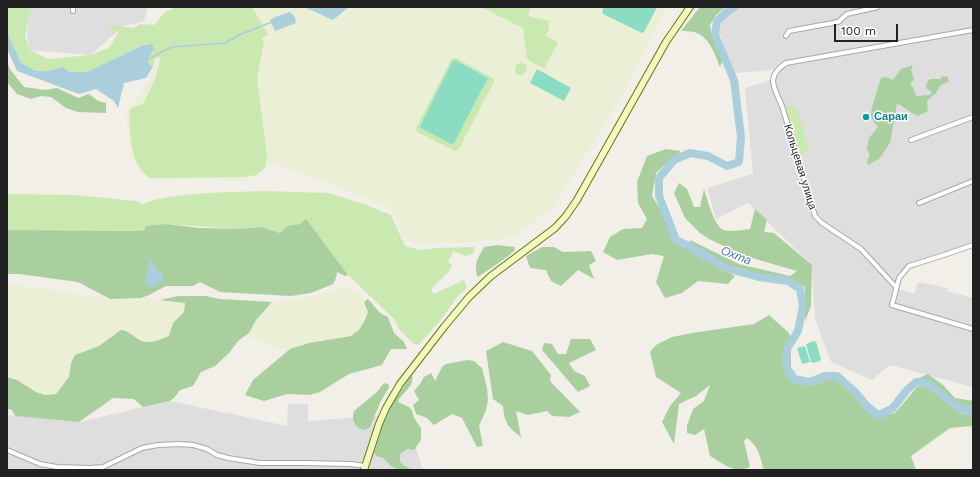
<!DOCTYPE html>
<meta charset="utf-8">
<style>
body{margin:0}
#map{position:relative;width:980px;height:477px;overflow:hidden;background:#f1efe8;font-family:"Work Sans",sans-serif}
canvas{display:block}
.frame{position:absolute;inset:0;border:8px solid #212121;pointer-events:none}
.scale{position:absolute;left:834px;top:24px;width:64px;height:18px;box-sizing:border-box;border:2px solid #212121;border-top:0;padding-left:5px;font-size:12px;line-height:14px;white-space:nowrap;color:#212121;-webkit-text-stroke:3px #fff;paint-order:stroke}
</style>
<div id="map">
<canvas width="980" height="477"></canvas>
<div class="frame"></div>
<div class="scale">100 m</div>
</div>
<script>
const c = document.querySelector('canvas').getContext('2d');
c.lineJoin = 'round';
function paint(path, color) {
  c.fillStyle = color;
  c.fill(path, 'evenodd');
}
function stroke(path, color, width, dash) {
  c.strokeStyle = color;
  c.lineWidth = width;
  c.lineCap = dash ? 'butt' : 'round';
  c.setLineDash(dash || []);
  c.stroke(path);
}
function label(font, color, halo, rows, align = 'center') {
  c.font = font + ' "Work Sans",sans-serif';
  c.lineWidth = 3;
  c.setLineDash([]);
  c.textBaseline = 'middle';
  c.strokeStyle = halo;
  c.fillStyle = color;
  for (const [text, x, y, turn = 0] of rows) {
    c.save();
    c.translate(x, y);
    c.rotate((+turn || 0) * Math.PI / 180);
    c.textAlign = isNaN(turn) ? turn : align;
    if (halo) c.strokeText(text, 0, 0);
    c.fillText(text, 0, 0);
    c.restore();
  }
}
const residential = new Path2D(`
 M 29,7 L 148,7 L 144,21 L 124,26 L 90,55 L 30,50 L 27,36 Z
 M 742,7 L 973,7 L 973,246 L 909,266 L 903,273 L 897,288 L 914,294 L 918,282 L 947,288 L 947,291 L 973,298 L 973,387 L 890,365 L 872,380 L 831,362 L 815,319 L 812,265 L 748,203 L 716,219 L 707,188 L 753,174 L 745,88 L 771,80 L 773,70 L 735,73 L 719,33 L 722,21 L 737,8 Z
 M 170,401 L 287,426 L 288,404 L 308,404 L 308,421 L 404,414 L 423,470 L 7,470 L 7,415 L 79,422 Z`);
const farmland = new Path2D(`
 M 245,7 L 668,7 L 611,114 L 553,207 L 519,233 L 510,237 L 478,242 L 415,244 L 407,240 L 401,234 L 393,210 L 350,192 L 334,183 L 325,182 L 274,163 L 256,176 L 244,180 L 150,179 L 144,176 L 131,158 L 126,114 L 142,92 L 160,55 Z
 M 7,285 L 20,285 L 110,299 L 141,298 L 185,303 L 184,312 L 173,323 L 169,336 L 157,341 L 147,343 L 139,341 L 128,331 L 114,334 L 99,346 L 71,363 L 69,377 L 61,388 L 56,394 L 45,395 L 36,392 L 16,380 L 7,377 Z
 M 343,289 L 352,290 L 361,296 L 368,312 L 365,321 L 359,330 L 351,336 L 309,343 L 290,349 L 281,348 L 250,338 L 249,333 L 256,320 L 272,302 L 294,301 Z`);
const grass = new Path2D(`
 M 7,7 L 31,7 L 25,36 L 30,50 L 48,59 L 90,55 L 109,48 L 118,33 L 105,24 L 134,28 L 140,24 L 154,25 L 165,12 L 178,7 L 252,7 L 268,35 L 261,39 L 264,41 L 257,78 L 267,157 L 265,168 L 256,175 L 244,177 L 150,178 C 128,163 131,133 129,110 L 144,103 L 156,77 L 161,56 L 155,59 L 153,67 L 149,64 L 148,59 L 154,49 L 141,46 L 87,72 L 69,72 L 63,67 L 47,71 L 36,71 L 21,63 L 7,32 Z
 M 481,7 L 530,7 L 528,16 L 549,21 L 549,30 L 545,35 L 558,42 L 544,69 L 527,59 L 523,28 Z
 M 452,58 L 456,58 L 494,79 L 494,82 L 458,150 L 455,151 L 417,132 L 416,128 ZM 457,60 L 488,78 L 454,143 L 451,144 L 421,128 L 420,126 L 452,62 Z
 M515 69a6 6 0 1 1 12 0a6 6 0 1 1-12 0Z
 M 784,105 L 796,107 L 810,151 L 799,154 Z
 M 264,191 L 329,193 L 366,205 L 391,215 L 405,246 L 420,250 L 438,248 L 475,247 L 473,254 L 466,256 L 453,251 L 448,262 L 452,265 C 449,276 437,280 431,290 L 434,294 L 464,280 L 467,288 L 457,297 L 440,321 L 419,344 L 415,345 L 399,329 L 394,319 L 348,275 L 306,220 L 300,224 L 287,226 L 280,233 L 261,227 L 239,229 L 166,224 L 139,231 L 7,230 L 7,194 L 76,195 L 136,201 L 143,204 C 175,191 229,193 264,191 Z`);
const forest = new Path2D(`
 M 700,7 L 726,7 L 716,15 L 710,25 L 712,37 L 717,43 L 723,59 L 720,67 C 715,54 709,36 694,32 C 690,31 685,31 681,31 Z
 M 7,62 L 10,69 L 24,87 L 45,90 L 57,88 L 78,98 L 89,94 L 98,101 L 106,103 L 106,113 L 78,112 L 66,108 L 51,97 L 41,96 L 31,99 L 17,94 L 7,82 Z
 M 913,65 L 911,70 L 914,80 L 910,84 L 912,86 L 916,96 L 930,95 L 932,92 L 928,90 L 926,87 L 927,82 L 930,79 L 940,79 L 943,76 L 948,77 L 949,82 L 941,85 L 936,93 L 927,101 L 928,111 L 918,116 C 910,113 905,107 897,104 L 890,143 L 879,159 L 868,165 L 867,161 L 870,155 L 867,149 L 869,138 L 878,127 C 876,124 872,120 871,116 C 870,111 879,85 881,78 L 885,77 L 893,80 L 901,69 Z
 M 666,149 L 680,151 L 679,155 L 672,158 L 656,173 L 652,196 L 664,215 L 673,241 L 735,276 L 728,284 L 698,281 L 682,293 L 665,298 L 656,282 L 664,256 L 652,254 L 617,260 L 603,252 L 610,237 L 623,229 L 642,228 L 647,219 L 638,203 L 637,182 L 647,156 Z
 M 679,183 L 687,189 L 694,207 L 700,207 L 704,189 C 707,198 714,227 724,230 C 729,232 744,230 750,229 L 755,209 L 767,220 L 764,232 L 774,233 L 812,265 L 811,306 L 805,321 L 805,287 L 789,278 L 765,275 L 727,266 L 689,243 L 690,240 L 739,264 L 790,276 L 797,271 L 745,256 L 709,239 L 700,233 L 685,218 L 674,193 Z
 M 306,219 L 348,275 L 345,276 L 337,272 L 336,278 L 333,284 L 311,293 L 291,296 L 220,292 L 200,282 L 193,286 L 166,286 L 149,295 L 141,298 L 110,299 L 78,282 L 19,274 L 7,274 L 7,230 L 139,231 L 144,230 L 146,226 L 166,224 L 200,228 L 239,229 L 261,227 L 280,233 L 287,226 L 300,224 Z
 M 498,245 L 514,247 L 515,250 L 507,257 L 478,277 C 473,264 478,258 484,247 Z
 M 542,247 L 554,247 L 563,252 L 591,251 L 596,261 L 589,265 L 594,279 L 578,270 L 561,286 L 551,281 L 546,270 L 530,268 L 526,256 Z
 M 178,296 L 206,296 L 220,299 L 272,302 L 256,320 L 249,333 L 238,341 L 230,352 L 215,366 L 201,372 L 193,386 L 180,390 L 174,398 L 170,401 L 143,407 L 134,399 L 113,398 L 79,422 L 15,416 L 12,410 L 7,409 L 7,377 L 17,380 L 36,392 L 45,395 L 56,394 L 69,377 L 71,363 L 75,355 L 99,346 L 121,330 C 129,331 132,335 138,339 C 147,346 159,340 169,336 L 173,323 L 184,312 L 185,303 L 160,300 Z
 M 368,299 L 380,313 L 388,317 L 394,333 L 404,342 L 407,349 L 391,349 L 382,365 L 349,374 L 320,392 L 309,395 L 287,394 L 264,401 L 245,395 L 253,380 L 290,349 L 309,343 L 351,336 L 359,330 L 365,320 L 368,312 L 364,302 Z
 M 769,315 L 788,332 L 791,337 C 783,352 782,365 791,380 L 810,386 L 826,380 L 836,380 L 853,393 L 862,406 L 880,417 L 895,413 L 917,387 L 927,387 L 952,407 L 964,415 L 973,413 L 973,426 L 950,428 L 911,456 L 916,470 L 769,470 L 763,468 C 760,455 758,446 747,438 L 744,441 L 750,467 C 734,474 724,464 710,456 L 704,429 L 695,435 L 687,433 L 687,426 L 693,409 L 704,401 L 710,385 L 696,396 L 679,404 L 674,444 L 662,422 L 670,406 L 681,393 L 656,377 L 650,352 L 656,345 L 672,337 L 692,333 L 754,324 Z
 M 571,339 L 590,339 L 596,350 L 569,363 L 574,371 L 585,376 L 590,386 L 578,392 L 542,350 L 544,343 L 552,344 L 558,354 L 566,354 Z
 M 503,342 L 532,351 L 551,375 L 550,381 L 580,412 L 569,417 L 552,416 L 547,411 L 528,415 L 516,411 L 521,437 C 507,426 505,424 503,406 L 493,399 L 486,351 Z
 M 467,360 L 474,361 L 482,368 L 487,388 L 488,400 L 486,410 L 479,426 L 483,446 L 477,447 L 462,418 L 452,414 L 434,425 L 427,418 L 416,414 L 413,405 L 419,400 L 414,391 L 420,384 L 424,377 L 431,373 L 435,381 L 442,367 L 446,364 Z
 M 928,374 L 943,385 L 955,398 L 973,401 L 973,407 C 955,409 946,392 932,384 C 928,381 923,381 919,380 L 919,378 Z
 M 412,375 C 415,388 402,391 398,402 L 409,407 L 412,410 L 414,418 L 421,428 L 421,440 L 414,450 L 407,449 L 400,454 L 400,462 C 403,466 408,466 411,470 C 394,470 394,469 382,457 L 378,457 L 374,453 L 388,409 Z
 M 384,383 L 388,384 L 389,387 L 380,403 L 370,427 L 365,430 C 355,429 351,420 354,411 L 377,392 Z`);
const pitch = new Path2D(`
 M 604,7 L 656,7 L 656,9 L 644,32 L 642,33 L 603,14 L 602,11 Z
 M 456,60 L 488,78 L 454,143 L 451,144 L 421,128 L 420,126 L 452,62 Z
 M 537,69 L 571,88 L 564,101 L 530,83 Z
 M 813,341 L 816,342 L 821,359 L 820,361 L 813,363 L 811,362 L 806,344 Z
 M 805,346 L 810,362 L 802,364 L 797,348 Z`);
const water = new Path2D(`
 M 304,7 L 349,7 L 333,20 Z
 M 290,12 L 295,17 L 296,23 L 275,31 L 270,20 L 275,17 Z
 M 7,32 L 21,63 L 36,71 L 47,71 L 63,67 L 69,72 L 87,72 L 141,46 L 152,44 L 154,49 L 148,59 L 149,64 L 153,67 L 146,78 L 124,83 L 118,108 L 114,101 L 96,89 L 79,94 L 17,71 L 7,49 Z
 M 147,255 L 157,269 L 163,274 C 164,282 159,284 152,287 L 147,285 L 145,279 L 149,265 Z`);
const stream = new Path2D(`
 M 148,59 L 172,47 L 225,43 L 241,34 L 272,22`);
const river = new Path2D(`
 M 734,7 L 727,12 L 717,21 L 715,35 L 734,80 L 741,137 L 739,162 L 727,166 L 708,156 L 690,153 L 674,160 L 659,178 L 659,196 L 676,240 L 691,247 L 726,268 L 759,277 L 788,281 L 800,289 L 803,306 L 798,331 L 787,349 L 787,368 L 794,379 L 810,382 L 825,376 L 837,376 L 855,392 L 867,406 L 878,415 L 892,409 L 907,390 L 916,382 L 929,384 L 955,405 L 966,411 L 973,409`);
const minor = new Path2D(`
 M 73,7 L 73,11
 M 786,36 L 789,31 L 838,22 L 847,14 L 878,7
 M 911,140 L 973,117
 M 919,203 L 973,181
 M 973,245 L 944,255 L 909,266 L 899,278 L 892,305 L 973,329
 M 896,287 L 861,249 L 822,223 L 815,216 L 782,106 C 774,87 765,77 786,63 L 973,30
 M 7,450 L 40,464 L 57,467 L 90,468 L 103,467 L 142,448 L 158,445 L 179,444 L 193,445 L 207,449 L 217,455 L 228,458 L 260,463 L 305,463 L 350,464 L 366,466`);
const secondary = new Path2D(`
 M 364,470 L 379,424 L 386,408 L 400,384 L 444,327 L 469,297 L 491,276 L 555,228 L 566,216 L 577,200 L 666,42 L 690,7`);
const markers = [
 [866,117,4,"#0f9aa8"]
];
const cultureNames = [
 ["Сараи",874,117]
];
const streetNames = [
 ["Кольцевая улица",800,167,73]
];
const waterNames = [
 ["Охта",736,256,21]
];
paint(residential, '#dfdede');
paint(farmland, '#ebefd5');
paint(grass, '#c9e9b1');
paint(forest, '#aacf9f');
paint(pitch, '#8addc2');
paint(water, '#abcedd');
stroke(stream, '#abcedd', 1.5);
stroke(river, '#abcedd', 8);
stroke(minor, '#a8a8a8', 6);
stroke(secondary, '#657808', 8);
stroke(minor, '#fff', 4);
stroke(secondary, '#f2f8c0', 6);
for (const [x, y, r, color] of markers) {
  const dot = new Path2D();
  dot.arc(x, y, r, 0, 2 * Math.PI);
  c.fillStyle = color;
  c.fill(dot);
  stroke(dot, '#fff', 1.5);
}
label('bold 11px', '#0d838f', '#fff', cultureNames, 'left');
label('11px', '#212121', '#fff', streetNames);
label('italic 12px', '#4c74a7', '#fff', waterNames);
</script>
